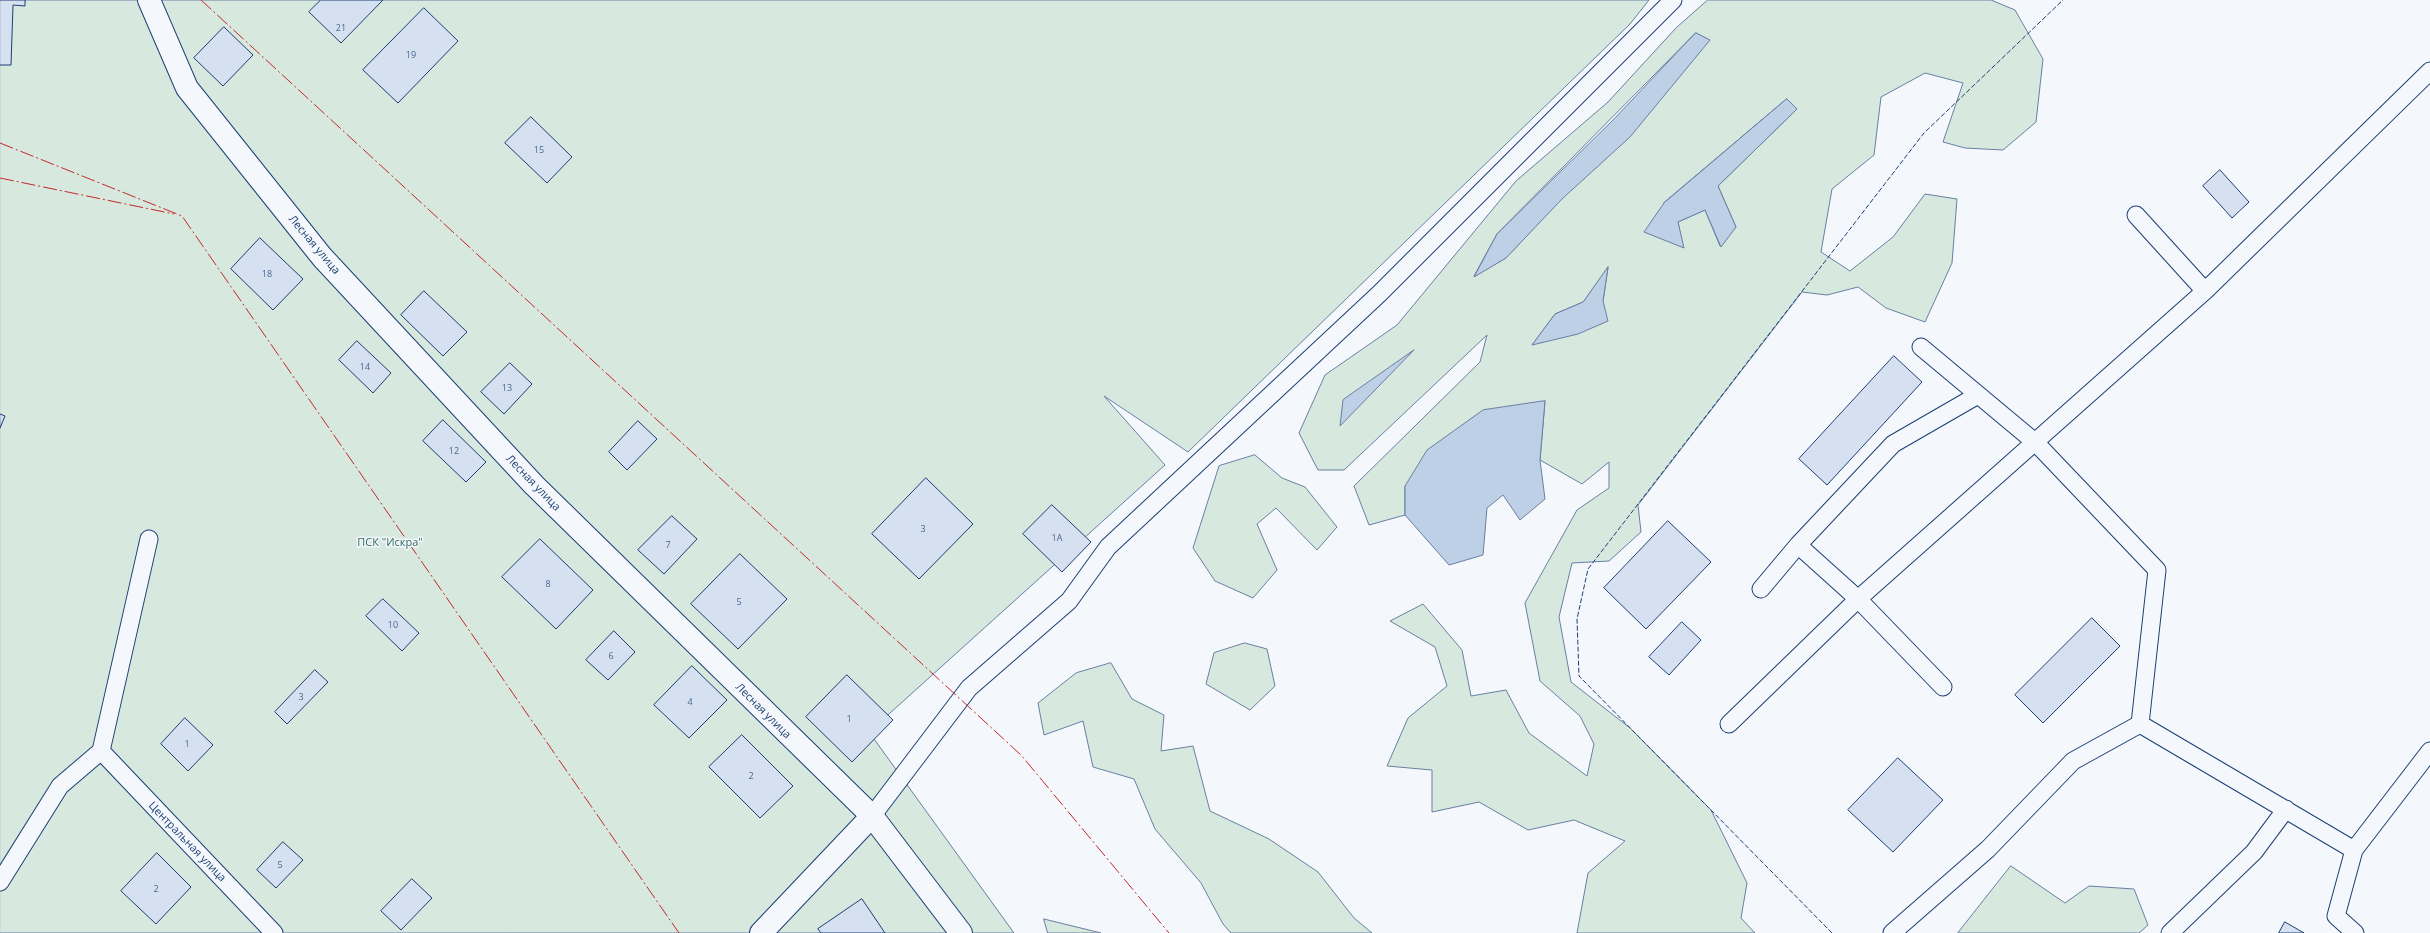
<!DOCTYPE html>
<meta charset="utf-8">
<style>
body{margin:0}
canvas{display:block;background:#f4f7fb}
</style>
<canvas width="2430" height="933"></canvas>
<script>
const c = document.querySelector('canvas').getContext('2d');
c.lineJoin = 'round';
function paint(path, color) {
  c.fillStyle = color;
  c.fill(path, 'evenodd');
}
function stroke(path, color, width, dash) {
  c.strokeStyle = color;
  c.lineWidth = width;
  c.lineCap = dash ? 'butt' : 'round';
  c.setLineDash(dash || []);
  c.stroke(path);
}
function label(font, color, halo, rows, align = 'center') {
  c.font = font + ' "Open Sans",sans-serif';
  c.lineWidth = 3;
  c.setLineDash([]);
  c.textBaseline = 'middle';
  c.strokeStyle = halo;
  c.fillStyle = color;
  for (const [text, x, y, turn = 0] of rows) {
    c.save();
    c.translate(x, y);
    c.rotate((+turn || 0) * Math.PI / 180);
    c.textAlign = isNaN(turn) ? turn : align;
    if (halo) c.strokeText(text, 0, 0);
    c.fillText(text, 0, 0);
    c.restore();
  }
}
const green = new Path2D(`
 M 0,0 L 1649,0 L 1630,24 L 1188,452 L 1104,396 L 1165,465 L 869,732 L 1014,933 L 0,933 Z
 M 1708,0 L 1991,0 L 2015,10 L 2043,59 L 2036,122 L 2003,150 L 1965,148 L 1943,142 L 1963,83 L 1925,73 L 1881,97 L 1874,155 L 1832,189 L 1821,252 L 1850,271 L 1893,237 L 1925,194 L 1957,199 L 1952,263 L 1925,322 L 1886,308 L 1858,287 L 1827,295 L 1802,292 L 1638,505 L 1641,532 L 1609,561 L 1572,563 L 1559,617 L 1571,682 L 1630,728 L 1711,810 L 1747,883 L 1741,918 L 1755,933 L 1577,933 L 1588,873 L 1625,841 L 1574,820 L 1528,830 L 1479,802 L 1432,812 L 1432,770 L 1387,766 L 1408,718 L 1447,686 L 1435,647 L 1390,621 L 1423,604 L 1462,650 L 1471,696 L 1506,690 L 1529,733 L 1587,776 L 1594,744 L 1580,716 L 1540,681 L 1525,603 L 1577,510 L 1609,488 L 1609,462 L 1582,484 L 1540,460 L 1545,401 L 1405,486 L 1405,515 L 1369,525 L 1354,486 L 1480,362 L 1487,335 L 1344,470 L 1318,470 L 1299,433 L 1325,375 L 1397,325 L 1516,181 L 1608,102 L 1676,28 ZM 1696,33 L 1709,40 L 1506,258 L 1474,276 L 1497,234 ZM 1787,99 L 1797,109 L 1718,186 L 1736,227 L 1720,246 L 1705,210 L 1678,222 L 1683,248 L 1664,203 ZM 1608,268 L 1603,301 L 1532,345 L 1555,314 L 1583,302 Z
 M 1255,455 L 1282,478 L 1305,487 L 1337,527 L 1317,550 L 1276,508 L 1257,524 L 1277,570 L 1253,598 L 1215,581 L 1193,548 L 1219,466 Z
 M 1245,643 L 1267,649 L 1275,686 L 1250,710 L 1206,684 L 1214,653 Z
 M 1111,663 L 1132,699 L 1164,715 L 1161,751 L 1193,746 L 1210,811 L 1269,839 L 1318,872 L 1354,918 L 1372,933 L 1231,933 L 1223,924 L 1201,883 L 1155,829 L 1134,779 L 1093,767 L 1083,721 L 1044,735 L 1038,703 L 1076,673 Z
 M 2011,866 L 2065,903 L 2089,886 L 2134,889 L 2148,925 L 2139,933 L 1958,933 Z
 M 1044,919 L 1101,933 L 1048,933 Z`);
const water = new Path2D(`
 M 1696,33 L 1710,40 L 1630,137 L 1562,199 L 1506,258 L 1474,277 L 1497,234 L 1614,119 Z
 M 1787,99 L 1797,109 L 1718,186 L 1736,227 L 1721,247 L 1705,210 L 1678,222 L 1684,248 L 1644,232 L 1664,203 Z
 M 1608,267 L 1603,301 L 1608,321 L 1578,334 L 1532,345 L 1555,314 L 1583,302 Z
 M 1414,350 L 1340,426 L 1343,400 Z
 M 1545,401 L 1540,460 L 1545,499 L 1520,520 L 1503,495 L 1487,508 L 1483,555 L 1449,565 L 1405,515 L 1405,486 L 1427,450 L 1483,410 Z`);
const building = new Path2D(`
 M 0,0 L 25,0 L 25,6 L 13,5 L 11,65 L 0,65 Z
 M 321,0 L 383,0 L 341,43 L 309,12 Z
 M 424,8 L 458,41 L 398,103 L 363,70 Z
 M 224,27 L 253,55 L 223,86 L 194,58 Z
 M 531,117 L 572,157 L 547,183 L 505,143 Z
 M 2220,170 L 2249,202 L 2232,218 L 2203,186 Z
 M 260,238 L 303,279 L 273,310 L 231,269 Z
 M 424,291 L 467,332 L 443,356 L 401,315 Z
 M 357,341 L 391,373 L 373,393 L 339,360 Z
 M 1894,356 L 1922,382 L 1827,485 L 1799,459 Z
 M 510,363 L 532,384 L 504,414 L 481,392 Z
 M 0,414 L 5,416 L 0,428 Z
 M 443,420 L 486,462 L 466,482 L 423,441 Z
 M 638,421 L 657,439 L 627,470 L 609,452 Z
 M 926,478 L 973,524 L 919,579 L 872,534 Z
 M 1052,505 L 1091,542 L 1062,572 L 1023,534 Z
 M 672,516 L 697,539 L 664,574 L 638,550 Z
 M 1668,521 L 1711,562 L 1646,629 L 1604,588 Z
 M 540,539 L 593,590 L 556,629 L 502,577 Z
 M 740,554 L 787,599 L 738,649 L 691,604 Z
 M 383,599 L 419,633 L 402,651 L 366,616 Z
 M 2092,618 L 2120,646 L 2043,723 L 2015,695 Z
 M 1682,622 L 1701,640 L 1669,675 L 1649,657 Z
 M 614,631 L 635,652 L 608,680 L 586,660 Z
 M 692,666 L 727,700 L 689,738 L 654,705 Z
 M 315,670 L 328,682 L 287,724 L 275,712 Z
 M 847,675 L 893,720 L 852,762 L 806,717 Z
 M 185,718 L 213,745 L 188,771 L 161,744 Z
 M 742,735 L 793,786 L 760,818 L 709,767 Z
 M 1898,758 L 1943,800 L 1893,852 L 1848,810 Z
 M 283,842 L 303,860 L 276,888 L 257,870 Z
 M 157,853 L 191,887 L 156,924 L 121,891 Z
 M 412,879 L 432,898 L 401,930 L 381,911 Z
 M 862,899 L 885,933 L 821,933 L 818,929 Z
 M 2285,922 L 2304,933 L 2279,933 Z`);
const lane = new Path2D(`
 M 2136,215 L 2205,291
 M 1921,347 L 2036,443 L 2157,570 L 2140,724 L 2354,850
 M 1798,545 L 1858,599 L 1943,687
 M 1761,589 L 1798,545 L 1893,444 L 1978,395
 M 1729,724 L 1858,599 L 2205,291 L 2430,71
 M 101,751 L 274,933
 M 872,816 L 969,688 L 1069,601 L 1108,547 L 1379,294 L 1673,0
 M 0,882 L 60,786 L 101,751 L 149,539
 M 1892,933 L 1988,849 L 2073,761 L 2140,724
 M 2170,933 L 2254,852 L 2286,809
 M 2355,933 L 2336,916 L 2354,850 L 2430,751`);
const street = new Path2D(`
 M 149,0 L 187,88 L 322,257 L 534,485 L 872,816 L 961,933
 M 761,933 L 872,816`);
const fence = new Path2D(`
 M 1832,933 L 1579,676 L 1577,619 L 1588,569 L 1924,133 L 2063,0`);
const power = new Path2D(`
 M 201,0 L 1021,755 L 1169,933
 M 0,143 L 182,216 L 679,933
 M 0,178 L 174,214`);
const numberNames = [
 ["21",341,28],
 ["19",411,55],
 ["15",539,150],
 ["18",267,274],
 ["14",365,367],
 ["13",507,388],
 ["12",454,451],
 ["3",923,529],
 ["1А",1057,538],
 ["7",668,545],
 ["8",548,584],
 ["5",739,602],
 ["10",393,625],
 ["6",611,656],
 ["3",301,697],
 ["4",690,702],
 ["1",849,719],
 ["1",187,744],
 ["2",751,776],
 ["5",280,865],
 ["2",156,889]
];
const streetNames = [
 ["Лесная улица",314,245,50],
 ["Лесная улица",533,483,46],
 ["Лесная улица",763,711,45],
 ["Центральная улица",187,842,46]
];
const parkNames = [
 ["ПСК \"Искра\"",390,543]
];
paint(green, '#d7e8df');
stroke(green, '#687fa3', 1);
paint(water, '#bed0e5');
stroke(water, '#687fa3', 1);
paint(building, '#d5e0f0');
stroke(building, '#1d3f73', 1);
stroke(lane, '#1d3f73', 19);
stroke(street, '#1d3f73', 24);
stroke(lane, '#f4f7fb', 17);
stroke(street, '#f4f7fb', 22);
stroke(fence, '#1d3f73', 1, [5, 2]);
stroke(power, '#c62828', 1, [14, 3, 2, 3]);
label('9px', '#4b6792', null, numberNames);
label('11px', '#1d3f73', '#f4f7fb', streetNames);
label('11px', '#2c6c60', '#f4f7fb', parkNames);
</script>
